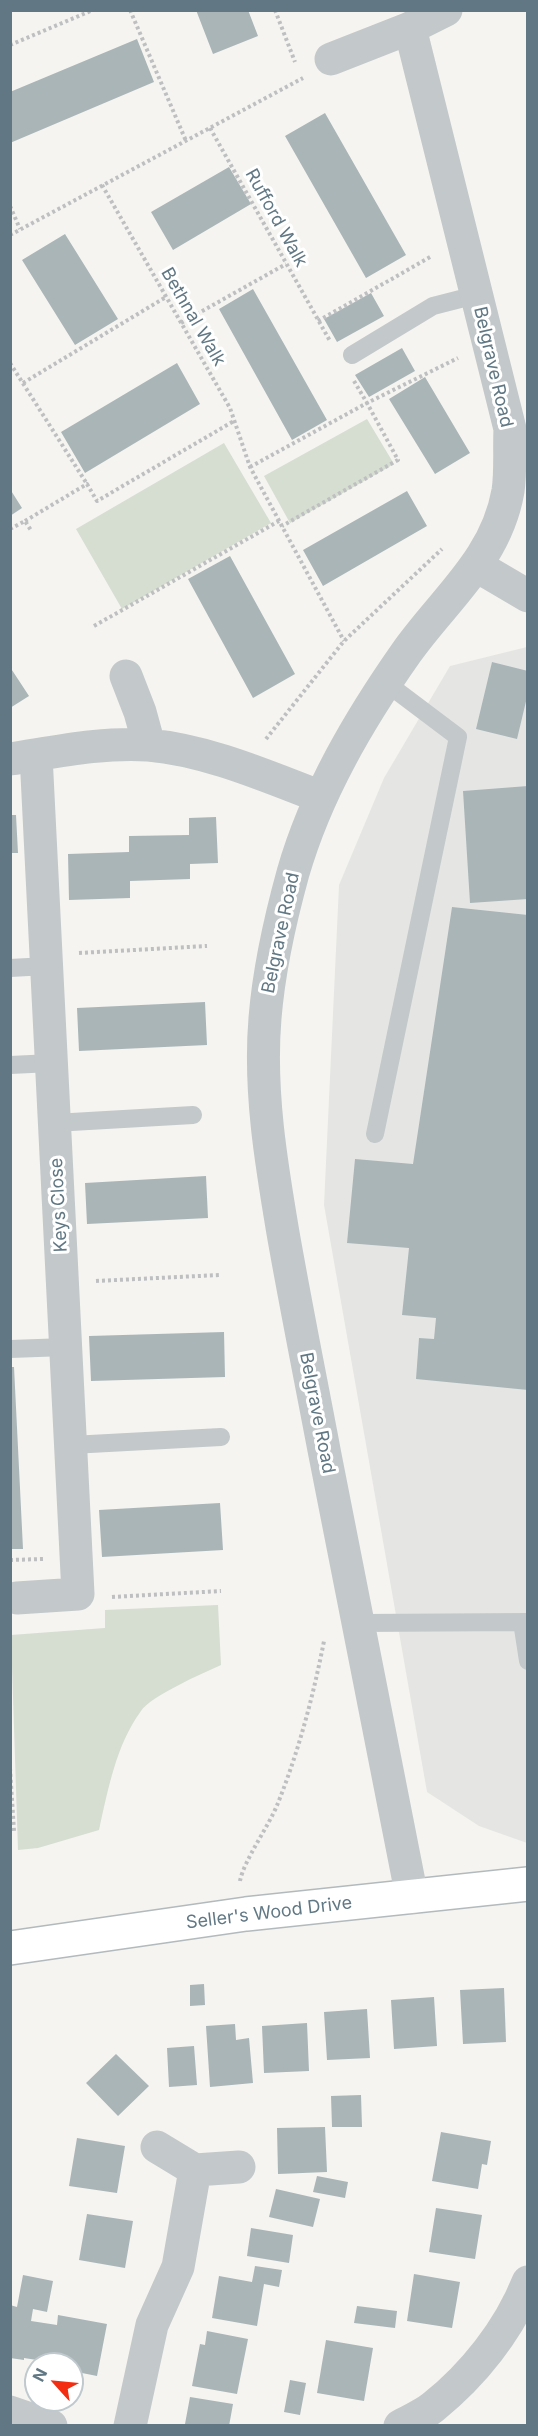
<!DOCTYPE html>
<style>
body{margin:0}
#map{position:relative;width:538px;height:2436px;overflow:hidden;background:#f5f4f0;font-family:Inter,sans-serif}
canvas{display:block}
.frame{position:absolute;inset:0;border:12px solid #617884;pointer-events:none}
.north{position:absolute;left:24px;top:2352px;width:60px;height:60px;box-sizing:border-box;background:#fff;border:2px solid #c0c9ce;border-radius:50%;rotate:297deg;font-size:16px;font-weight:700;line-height:24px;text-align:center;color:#617884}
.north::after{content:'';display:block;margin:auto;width:21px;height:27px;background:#f22d12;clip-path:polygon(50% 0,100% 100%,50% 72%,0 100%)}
</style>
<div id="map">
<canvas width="538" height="2436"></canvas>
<div class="frame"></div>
<div class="north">N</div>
</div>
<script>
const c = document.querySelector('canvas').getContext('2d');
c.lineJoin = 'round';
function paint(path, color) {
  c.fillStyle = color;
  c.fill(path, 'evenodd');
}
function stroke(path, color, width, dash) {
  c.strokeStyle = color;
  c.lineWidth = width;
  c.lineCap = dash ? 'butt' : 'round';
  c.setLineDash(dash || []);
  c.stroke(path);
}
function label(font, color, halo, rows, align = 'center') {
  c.font = font + ' Inter,sans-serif';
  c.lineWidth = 6;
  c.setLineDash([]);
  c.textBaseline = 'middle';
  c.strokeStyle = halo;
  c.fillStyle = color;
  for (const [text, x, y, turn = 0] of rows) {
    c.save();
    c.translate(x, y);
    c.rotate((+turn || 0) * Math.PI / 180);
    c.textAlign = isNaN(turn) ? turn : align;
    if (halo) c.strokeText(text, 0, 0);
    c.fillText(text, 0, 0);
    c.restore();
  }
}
const built = new Path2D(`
 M 527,647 L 527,1843 L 479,1826 L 427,1792 L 324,1205 L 339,885 L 384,778 L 450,666 Z`);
const green = new Path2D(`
 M 367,419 L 394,464 L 290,523 L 264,476 Z
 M 224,443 L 271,523 L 122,609 L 76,529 Z
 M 218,1605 L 221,1665 C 203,1673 151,1696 141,1711 C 116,1745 108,1790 99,1830 L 38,1848 L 18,1850 L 11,1635 L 105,1628 L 105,1610 Z`);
const building = new Path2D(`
 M 196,10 L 248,10 L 258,36 L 213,54 Z
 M 137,39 L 154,82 L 10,143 L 10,92 Z
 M 325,113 L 406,255 L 366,278 L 285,136 Z
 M 229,167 L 251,204 L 173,250 L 151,212 Z
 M 65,234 L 118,319 L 75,345 L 22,260 Z
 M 253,289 L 327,420 L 292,440 L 219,309 Z
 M 371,293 L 384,316 L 337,342 L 324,319 Z
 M 402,348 L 415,371 L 369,397 L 355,375 Z
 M 177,363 L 200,404 L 85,473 L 61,432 Z
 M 425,377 L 470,453 L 435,474 L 389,399 Z
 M 10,489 L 22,508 L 10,516 Z
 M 407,491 L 427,526 L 323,586 L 303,550 Z
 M 230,556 L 295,674 L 253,698 L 188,579 Z
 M 492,662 L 528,671 L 528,693 L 517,739 L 476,729 Z
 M 10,667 L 29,696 L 10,708 Z
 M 528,786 L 528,899 L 470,903 L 463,791 Z
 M 10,815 L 16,815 L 18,853 L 10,853 Z
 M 216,817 L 218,863 L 190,864 L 190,879 L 130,881 L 130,898 L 69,900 L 68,854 L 129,852 L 129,836 L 189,835 L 189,818 Z
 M 452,907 L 528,915 L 528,1390 L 416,1379 L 419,1338 L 434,1339 L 436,1318 L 402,1315 L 409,1248 L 347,1243 L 355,1159 L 413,1164 Z
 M 205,1002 L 207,1045 L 79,1051 L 77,1008 Z
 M 206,1176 L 208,1218 L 87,1224 L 85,1183 Z
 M 224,1332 L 225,1377 L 91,1381 L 89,1336 Z
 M 10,1367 L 14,1367 L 23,1549 L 10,1549 Z
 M 220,1503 L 223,1550 L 102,1557 L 99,1510 Z
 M 204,1984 L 205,2005 L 190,2006 L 190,1985 Z
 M 504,1988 L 506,2042 L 463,2044 L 460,1990 Z
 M 434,1997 L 437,2046 L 394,2049 L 391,2000 Z
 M 367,2009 L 370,2058 L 327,2060 L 324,2012 Z
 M 307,2023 L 309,2071 L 264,2073 L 262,2026 Z
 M 235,2024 L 236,2040 L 249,2038 L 253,2083 L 210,2087 L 206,2026 Z
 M 194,2046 L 197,2085 L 169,2087 L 167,2048 Z
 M 116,2054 L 149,2086 L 118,2116 L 86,2083 Z
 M 361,2095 L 362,2127 L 332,2127 L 331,2096 Z
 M 325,2127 L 327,2172 L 278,2174 L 277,2128 Z
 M 441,2132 L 491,2141 L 487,2165 L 482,2164 L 478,2189 L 432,2181 Z
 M 77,2138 L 125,2146 L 117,2193 L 69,2186 Z
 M 317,2176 L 348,2182 L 345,2198 L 313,2192 Z
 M 276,2189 L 320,2199 L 313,2227 L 269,2217 Z
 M 436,2208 L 482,2215 L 475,2259 L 429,2252 Z
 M 87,2214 L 133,2221 L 125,2268 L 79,2260 Z
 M 251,2228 L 293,2235 L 289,2263 L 247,2256 Z
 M 255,2266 L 282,2270 L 279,2287 L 264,2284 L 257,2326 L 212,2318 L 219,2276 L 252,2282 Z
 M 414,2274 L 460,2282 L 452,2328 L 407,2321 Z
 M 23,2275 L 53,2281 L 47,2312 L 33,2309 L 31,2321 L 57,2325 L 58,2315 L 107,2324 L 97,2376 L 72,2371 L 72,2364 L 49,2364 L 50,2362 L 24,2358 L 24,2360 L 10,2358 L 10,2305 L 17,2307 Z
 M 357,2306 L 397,2311 L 395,2328 L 354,2323 Z
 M 207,2331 L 248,2339 L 237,2394 L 192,2386 L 200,2344 L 205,2345 Z
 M 326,2340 L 373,2348 L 364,2401 L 317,2393 Z
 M 290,2380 L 306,2383 L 300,2415 L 284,2412 Z
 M 190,2397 L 233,2404 L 229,2426 L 185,2424 Z`);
const path = new Path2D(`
 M 130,10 L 186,141
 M 275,10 L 295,62
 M 10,45 L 93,10
 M 210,128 L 330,341
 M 102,185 L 230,408 L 250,467 L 344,641
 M 10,206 L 20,229
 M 10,235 L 303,78
 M 318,321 L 432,256
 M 181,323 L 286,264
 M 10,363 L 87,484
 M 354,381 L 367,403 L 458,358
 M 23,383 L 166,297
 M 250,467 L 367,403 L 398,460 L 282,526
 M 25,521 L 87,484 L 97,501 L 234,421
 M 10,529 L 25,521 L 32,532
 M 94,626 L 279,521
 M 266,739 L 344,641 L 442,549
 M 79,953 L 207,946
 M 96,1281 L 219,1275
 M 10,1560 L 43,1559
 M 112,1597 L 221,1591
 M 10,1768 L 14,1831 L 10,1832
 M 240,1881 C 244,1860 269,1826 278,1803 C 299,1750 313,1697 324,1641`);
const lane = new Path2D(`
 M 352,355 L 433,306 L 476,295
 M 10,968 L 47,966
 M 10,1065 L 52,1063
 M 54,1123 L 193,1115
 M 375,1134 L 458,737 L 385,682
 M 10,1349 L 66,1347
 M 71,1445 L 221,1437
 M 522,1622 L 528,1661
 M 358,1623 L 528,1622`);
const street = new Path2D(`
 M 410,28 L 510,429 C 509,449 511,471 508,491 C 496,560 444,599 406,653 C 359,720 316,793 293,873 C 280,920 269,969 265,1018 C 259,1090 271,1162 283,1233 C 296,1307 311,1381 325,1455 C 354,1602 383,1749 412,1897
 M 331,59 L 410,28 L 446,10
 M 477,566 L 528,596
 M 126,676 L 140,712 L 149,745
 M 10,759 C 56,752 102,742 148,745 C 207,750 266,776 321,797
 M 17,1598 L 78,1594 L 36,755
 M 157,2147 L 195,2170 L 239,2167
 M 10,2412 L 51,2426
 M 130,2426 L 152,2325 L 178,2267 L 195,2170
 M 400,2426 C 411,2420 423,2415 433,2407 C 473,2375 509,2330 528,2282`);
const secondary = new Path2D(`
 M 10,1948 L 246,1914 L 528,1884`);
const streetNames = [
 ["Rufford Walk",276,218,61],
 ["Bethnal Walk",193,317,60],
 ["Belgrave Road",493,367,77],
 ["Belgrave Road",281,933,-78],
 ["Keys Close",59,1205,-93],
 ["Belgrave Road",317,1413,79],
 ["Seller's Wood Drive",269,1913,-7]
];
paint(built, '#e5e6e4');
paint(green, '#d6ddd1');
paint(building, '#aab5b8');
stroke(secondary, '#b3babd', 36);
stroke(path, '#bdbfc1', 4, [3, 3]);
stroke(lane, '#c3c8ca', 18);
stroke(street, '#c3c8ca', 33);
stroke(secondary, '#fff', 33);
label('18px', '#617884', '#fff', streetNames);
</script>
